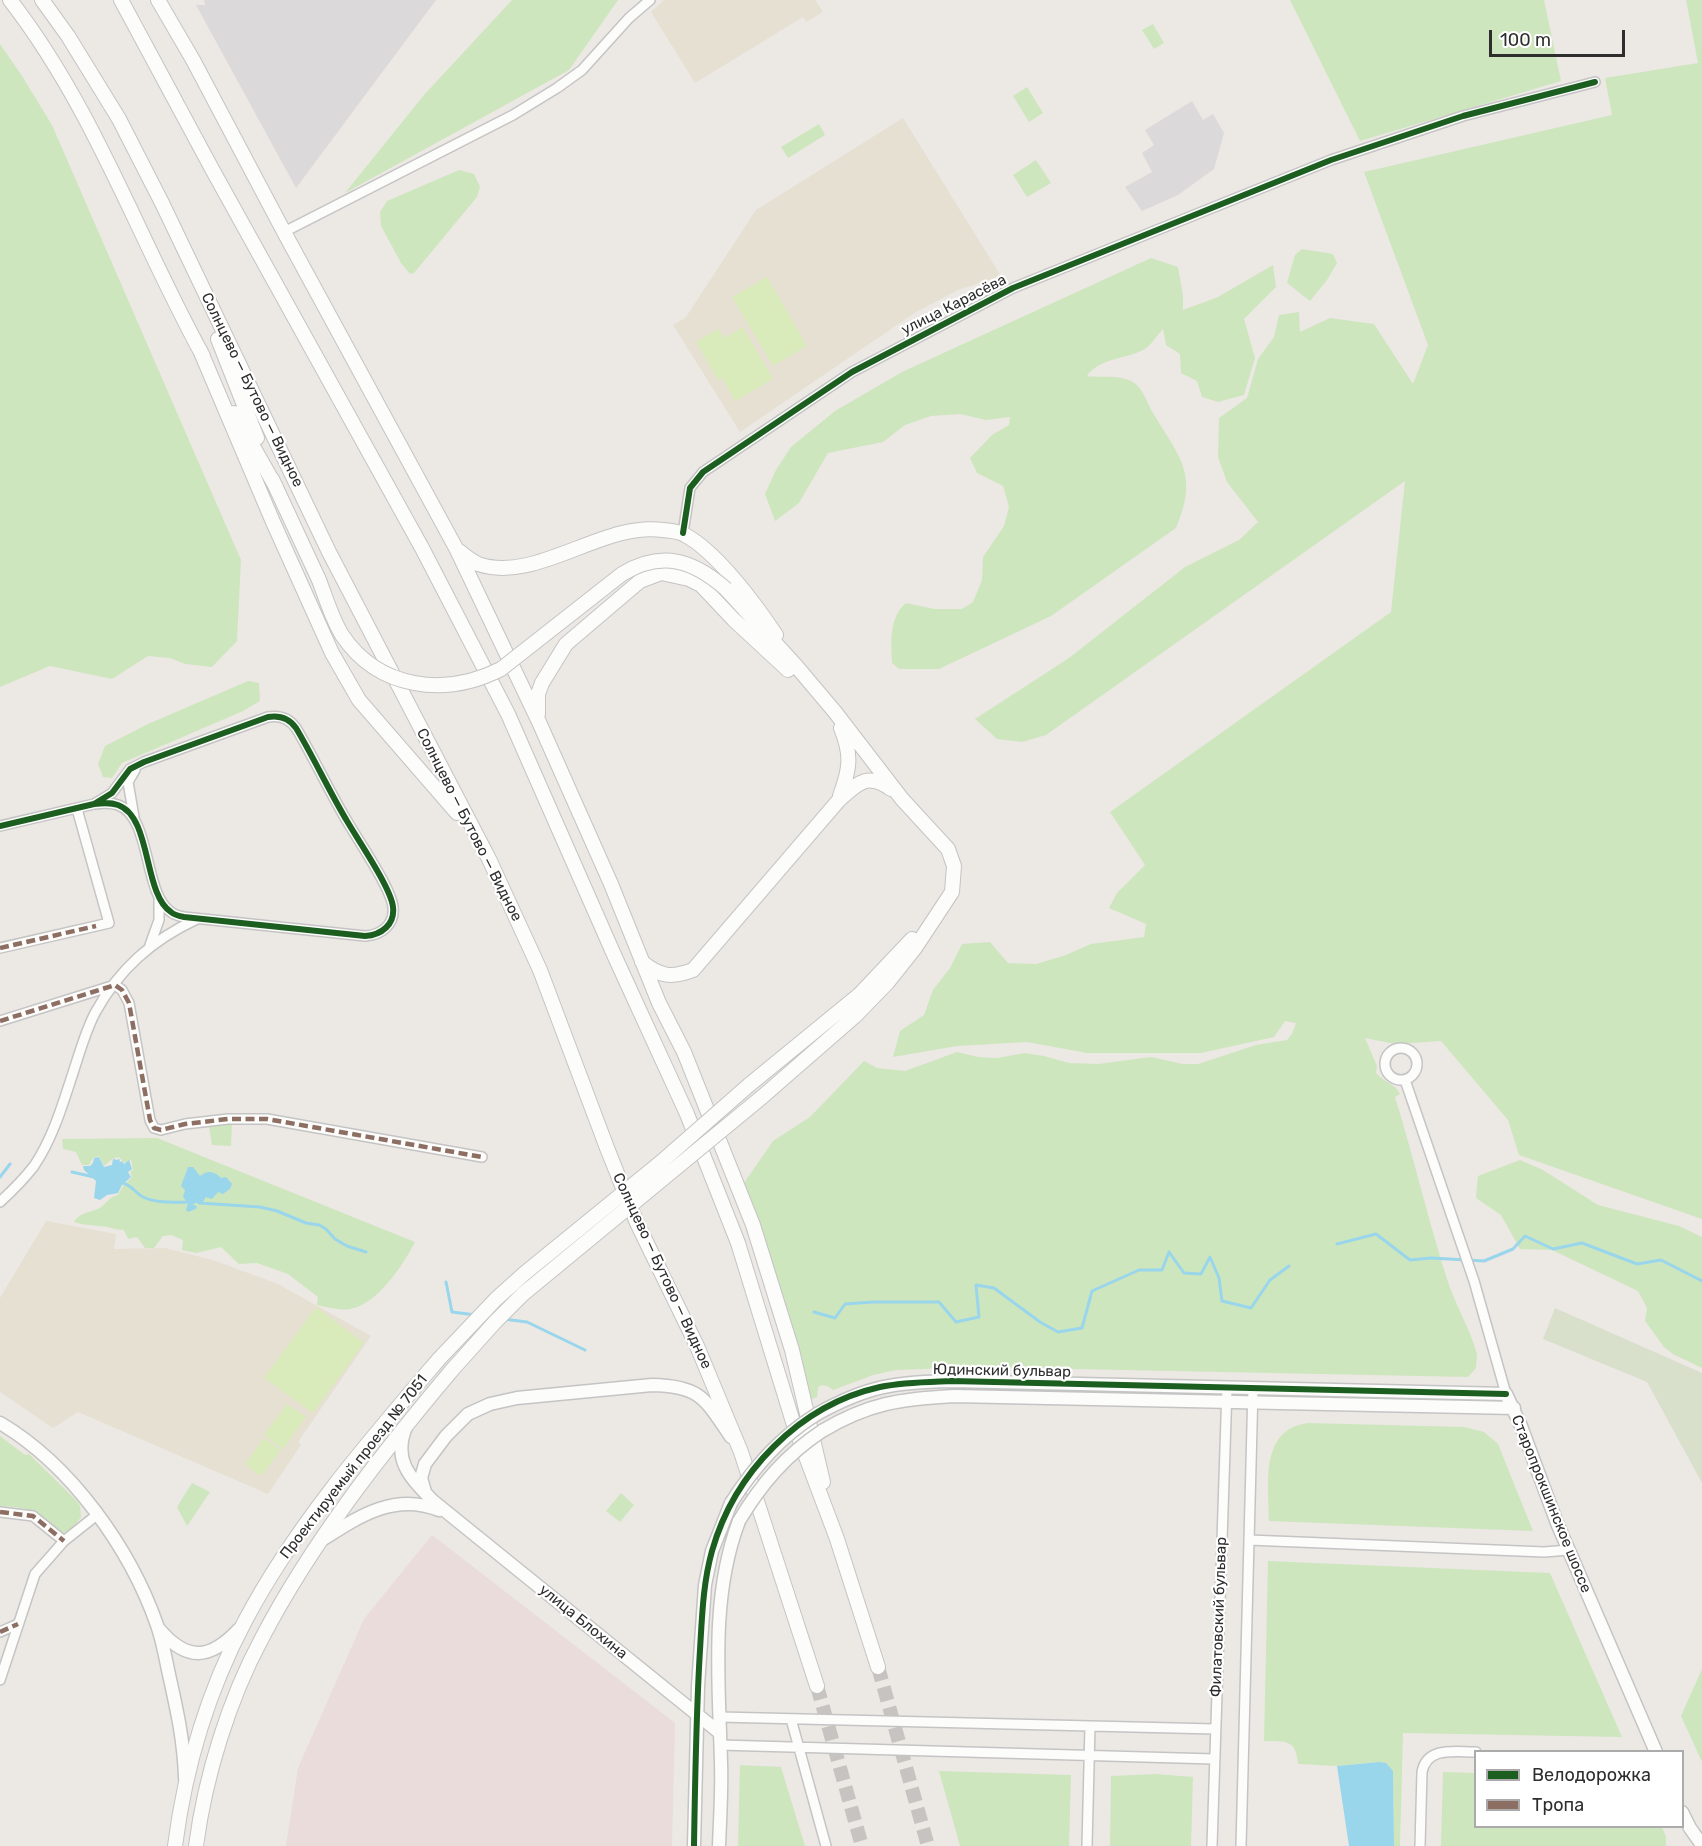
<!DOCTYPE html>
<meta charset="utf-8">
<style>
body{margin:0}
#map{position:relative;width:1702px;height:1846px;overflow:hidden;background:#ece8e4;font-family:Rubik,sans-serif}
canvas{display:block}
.legend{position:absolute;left:1474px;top:1750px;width:210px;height:78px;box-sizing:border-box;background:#fff;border:2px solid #ababab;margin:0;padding:8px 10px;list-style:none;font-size:18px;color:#2e2e2e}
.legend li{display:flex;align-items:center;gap:12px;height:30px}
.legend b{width:30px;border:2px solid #ababab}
.scale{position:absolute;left:1489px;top:30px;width:136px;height:27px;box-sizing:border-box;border:3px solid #2e2e2e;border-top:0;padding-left:8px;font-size:18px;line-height:21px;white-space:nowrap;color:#2e2e2e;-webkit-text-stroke:4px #fff;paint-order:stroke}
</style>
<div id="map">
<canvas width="1702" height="1846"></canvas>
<ul class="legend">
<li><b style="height:8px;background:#1b5e20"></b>Велодорожка</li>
<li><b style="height:8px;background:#8d6e63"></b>Тропа</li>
</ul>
<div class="scale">100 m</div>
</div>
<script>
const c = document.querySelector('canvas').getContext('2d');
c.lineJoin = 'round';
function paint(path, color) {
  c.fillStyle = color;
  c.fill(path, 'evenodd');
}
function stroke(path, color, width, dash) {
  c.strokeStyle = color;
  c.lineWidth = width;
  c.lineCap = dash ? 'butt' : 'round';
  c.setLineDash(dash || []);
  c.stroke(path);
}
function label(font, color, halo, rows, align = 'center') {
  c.font = font + ' Rubik,sans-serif';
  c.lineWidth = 4.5;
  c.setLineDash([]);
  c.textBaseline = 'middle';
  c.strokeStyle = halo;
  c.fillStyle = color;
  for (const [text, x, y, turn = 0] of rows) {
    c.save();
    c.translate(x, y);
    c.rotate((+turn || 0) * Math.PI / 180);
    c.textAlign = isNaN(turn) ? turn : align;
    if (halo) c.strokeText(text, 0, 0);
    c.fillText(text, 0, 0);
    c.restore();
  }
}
const industrial = new Path2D(`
 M 204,0 L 436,0 L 296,188 L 196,5 L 205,5 Z
 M 1192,101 L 1203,120 L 1213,114 L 1224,133 L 1214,169 L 1178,195 L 1142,211 L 1125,187 L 1152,172 L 1142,153 L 1154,145 L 1145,130 Z`);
const education = new Path2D(`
 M 664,0 L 815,0 L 823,12 L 806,22 L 803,17 L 695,83 L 651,12 Z
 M 903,118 L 1001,276 L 958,290 L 916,312 L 740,432 L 673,325 L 686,317 L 756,210 Z
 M 46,1221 L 116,1234 L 114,1249 L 165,1248 L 213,1260 L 278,1284 L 371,1336 L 298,1442 L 301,1445 L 268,1494 L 78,1412 L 53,1428 L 0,1392 L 0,1298 Z`);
const medical = new Path2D(`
 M 432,1535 L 675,1723 L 672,1846 L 286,1846 L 298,1768 L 364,1619 Z`);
const green = new Path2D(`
 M 512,0 L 618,0 L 569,70 L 345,193 L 424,95 Z
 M 1290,0 L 1544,0 L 1561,81 L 1360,141 Z
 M 1686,0 L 1702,0 L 1702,1219 L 1519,1155 L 1508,1120 L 1441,1041 L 1395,1044 L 1365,1038 L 1377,1066 L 1376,1073 C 1383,1082 1395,1083 1400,1094 L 1395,1097 C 1414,1158 1428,1220 1448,1282 C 1456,1306 1470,1329 1477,1354 L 1476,1368 L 1468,1377 L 975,1367 L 896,1370 L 873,1375 L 833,1390 C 828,1386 824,1384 818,1387 L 817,1397 L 807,1401 L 744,1183 L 773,1141 L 810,1117 L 864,1061 L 877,1068 L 905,1071 L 957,1052 L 978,1057 L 997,1058 L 1025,1053 L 1044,1056 L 1069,1063 L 1098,1064 L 1151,1057 L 1183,1064 L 1198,1064 L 1256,1045 L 1287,1040 L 1292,1034 L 1296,1023 L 1285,1021 L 1274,1037 L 1201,1053 L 1087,1053 L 1027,1042 L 957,1046 L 893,1057 L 900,1031 L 924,1015 L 933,990 L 950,968 L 962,944 L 990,942 L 1008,963 L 1036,964 L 1066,955 L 1091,944 L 1144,937 L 1146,924 L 1109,908 L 1117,893 L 1145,865 L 1110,812 L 1391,612 L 1405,481 L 1046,735 L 1022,742 L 997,739 L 975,719 L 1069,658 L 1185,567 L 1239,540 L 1258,522 L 1227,482 L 1218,457 L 1219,418 L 1247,398 L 1258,359 L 1274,337 L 1279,315 L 1299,312 L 1300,332 L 1330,318 L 1374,324 L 1413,384 L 1428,345 L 1364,172 L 1612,115 L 1605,78 L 1698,63 Z
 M 1153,24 L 1164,43 L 1154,49 L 1142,30 Z
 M 0,44 L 22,76 L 52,125 L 241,560 L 237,641 L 212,667 L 185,664 L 170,658 L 148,656 L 112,679 L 50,666 L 0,687 Z
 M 1027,87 L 1043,113 L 1029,122 L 1013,96 Z
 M 819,124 L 825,135 L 788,158 L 781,147 Z
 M 1036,160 L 1051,183 L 1027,197 L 1013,175 Z
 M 459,170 L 474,174 L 480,187 L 477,197 L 414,273 L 410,274 L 401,263 L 381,226 L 380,212 L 387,201 Z
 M 1302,249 L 1333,254 L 1337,263 L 1327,280 L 1310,301 L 1287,283 L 1295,255 Z
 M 1151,258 L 1178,267 L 1183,296 L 1183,310 L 1218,297 L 1273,265 L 1276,287 L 1244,319 L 1255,358 L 1244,395 L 1218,402 L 1202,397 L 1197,381 L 1181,373 L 1180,354 L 1166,345 L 1163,329 C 1157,335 1151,346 1143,350 C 1126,359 1099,358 1087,376 C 1101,378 1119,374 1133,382 C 1144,389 1146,402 1153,413 C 1180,458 1199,474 1176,528 L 1051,616 L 939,669 L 899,669 L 892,663 C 891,642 889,617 906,603 L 934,609 L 962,609 L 973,602 L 982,580 L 983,557 L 1004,526 L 1009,507 L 1003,486 L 977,473 L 970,458 L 992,435 L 1009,425 L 1010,417 L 986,420 L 960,414 L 931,416 L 905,425 L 883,442 L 828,453 L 799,503 L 775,521 L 765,494 L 776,470 L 791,447 L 835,411 L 902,372 Z
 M 248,681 L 259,683 L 260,701 L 243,711 L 122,763 L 112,778 L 103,777 L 98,764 L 105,746 L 148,724 Z
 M 232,1124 L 231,1146 L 212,1145 L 209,1126 Z
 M 157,1138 L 415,1242 C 403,1265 378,1304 350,1309 C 341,1311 327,1307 317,1305 L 318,1297 L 288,1274 L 257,1263 L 239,1264 L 221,1247 L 196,1253 L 182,1250 L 183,1240 L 171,1235 L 163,1236 L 154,1248 L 145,1248 L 137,1237 L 128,1239 L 124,1230 C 116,1230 107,1226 99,1226 C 90,1225 83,1225 74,1222 C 81,1211 92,1213 101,1207 C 108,1202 109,1197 118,1195 L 123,1186 L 132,1177 L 130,1171 L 133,1170 L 131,1160 L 124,1163 L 119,1157 L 112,1159 L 104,1166 L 99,1156 L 93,1158 L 89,1165 L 82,1165 L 76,1152 L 63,1149 L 62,1139 Z
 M 1520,1160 L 1543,1170 L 1598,1205 L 1679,1226 L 1702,1237 L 1702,1368 L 1673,1354 L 1664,1347 L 1645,1321 L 1647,1308 L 1638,1291 L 1552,1250 L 1520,1249 L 1501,1215 L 1476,1198 L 1478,1176 Z
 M 1308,1423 L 1464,1427 L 1484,1432 L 1498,1444 L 1533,1531 L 1269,1521 C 1269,1485 1259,1429 1308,1423 Z
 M 0,1436 L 25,1455 L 29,1454 L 77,1501 L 80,1506 L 81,1517 L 71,1531 L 60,1533 C 37,1510 32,1508 0,1506 Z
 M 192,1483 L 210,1492 L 187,1526 L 177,1507 Z
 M 621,1493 L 634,1505 L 620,1522 L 606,1511 Z
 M 1268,1561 L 1550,1573 L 1622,1737 L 1403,1733 L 1400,1846 L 1394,1846 L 1393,1771 L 1379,1762 L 1336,1766 L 1298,1764 C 1296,1738 1285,1742 1264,1741 Z
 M 1702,1669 L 1702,1762 L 1681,1716 Z
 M 740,1765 L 781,1767 L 805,1846 L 738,1846 Z
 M 939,1771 L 1071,1775 L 1069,1846 L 960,1846 Z
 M 1443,1772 L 1475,1773 L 1476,1826 L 1662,1827 L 1666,1837 L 1666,1846 L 1441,1846 Z
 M 1156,1774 L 1193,1777 L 1191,1846 L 1110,1846 L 1111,1776 Z`);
const cemetery = new Path2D(`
 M 1555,1308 L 1702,1373 L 1702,1483 L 1647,1382 L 1543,1339 Z`);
const pitch = new Path2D(`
 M 767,277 L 807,346 L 773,366 L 732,297 Z
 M 743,327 L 773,379 L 735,401 L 722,378 L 718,380 L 696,342 L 718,329 L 724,338 Z
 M 316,1307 L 364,1343 L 313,1413 L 264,1378 Z
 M 287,1404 L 306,1417 L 283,1449 L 264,1435 Z
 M 264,1438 L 281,1450 L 261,1476 L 245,1464 Z`);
const water = new Path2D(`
 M 99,1157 L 104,1167 L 112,1165 L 113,1159 L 118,1160 L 119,1158 L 120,1162 L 122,1161 L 124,1164 L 129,1160 L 132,1169 L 128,1172 L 131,1177 L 122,1185 L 118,1193 L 107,1195 L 100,1200 L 94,1198 L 96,1181 L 84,1170 L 83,1166 L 90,1166 L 93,1163 L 94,1158 Z
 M 188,1167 L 193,1167 L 200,1176 C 208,1170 214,1171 221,1178 L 226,1177 L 232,1184 L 230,1189 L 223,1194 L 218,1192 L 212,1199 L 206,1197 L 202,1203 L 195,1203 L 193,1205 L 197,1206 L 196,1209 L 188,1212 L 186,1210 L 188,1203 L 183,1197 L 185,1190 L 181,1186 Z
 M 1379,1762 L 1386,1763 L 1393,1771 L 1394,1846 L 1349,1846 L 1337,1766 Z`);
const stream = new Path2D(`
 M 72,1172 L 94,1177
 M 0,1177 L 10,1164
 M 123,1183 C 133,1186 135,1193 143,1197 C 158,1204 176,1202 192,1202
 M 199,1203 L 260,1207 L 277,1211 L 306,1223 L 319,1225 L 326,1229 L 335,1239 L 347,1246 L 366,1252
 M 1337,1244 L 1376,1234 L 1410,1260 L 1431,1258 L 1484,1261 L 1513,1249 L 1525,1236 L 1553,1249 L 1582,1243 L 1637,1264 L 1661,1260 L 1702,1281
 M 446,1282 L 452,1312 L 476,1315
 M 814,1312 L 835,1318 L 845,1304 L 873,1302 L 939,1302 L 956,1322 L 979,1317 L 976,1285 L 994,1288 L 1040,1322 L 1058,1332 L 1082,1328 L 1092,1291 L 1139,1270 L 1162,1270 L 1169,1252 L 1184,1273 L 1201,1274 L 1210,1257 L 1219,1278 L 1222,1301 L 1251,1308 L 1270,1280 L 1289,1266
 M 503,1319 L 527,1322 L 585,1350`);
const secondaryTunnel = new Path2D(`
 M 878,1667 L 928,1846
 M 817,1686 L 862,1846`);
const minor = new Path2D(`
 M 284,232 L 513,115 L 557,88 L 582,70 L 629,18 L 650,0
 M 683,533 L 690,488 L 703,472 L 852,372 L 1013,288 L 1331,160 L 1463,116 L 1595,82
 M 134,817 L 128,782 L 135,770
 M 0,826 L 94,804 L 112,793 L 130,769 L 144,762 L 268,717 C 280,715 289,718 296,728 C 314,758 329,791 347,821 C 358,840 391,888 393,907 C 395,924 382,935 365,936 L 184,917 C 179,916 174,915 171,912 C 143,894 152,817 118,805 C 110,802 102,803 94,804
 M 150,945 L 159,920 L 159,899
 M 0,948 L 109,923 L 77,809
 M 0,1021 L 115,985 L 122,990 L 129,1003 L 150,1120 L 154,1128 L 161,1130 L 185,1124 L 228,1119 L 267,1119 L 482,1157
 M1385 1064a16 16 0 1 1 32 0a16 16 0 1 1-32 0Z
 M 1405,1080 L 1474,1281 L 1506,1394
 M 0,1202 C 12,1191 24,1179 34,1166 C 51,1141 61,1110 70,1082 C 78,1059 84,1034 95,1013 C 119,969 152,940 197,919
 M 0,1512 L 33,1516 L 64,1541
 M 1249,1540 L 1544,1552 L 1569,1550
 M 0,1632 L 18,1624
 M 0,1680 L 35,1574 L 64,1541 L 98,1514
 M 720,1717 L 1215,1729
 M 791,1719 L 826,1846
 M 720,1745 L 1214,1759
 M 1087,1846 L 1090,1726
 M 1212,1846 L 1227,1388
 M 1241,1846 L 1253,1388
 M 1420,1846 L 1422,1772 C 1427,1746 1455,1752 1476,1752`);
const tertiary = new Path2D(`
 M 817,1414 C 867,1386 895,1382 952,1381 L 1506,1394 L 1521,1426 L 1557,1523 L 1656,1752
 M 0,1423 C 71,1465 130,1548 157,1625 C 162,1639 165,1655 168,1670 C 176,1706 184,1740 185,1778
 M 406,1427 C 392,1461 411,1478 433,1501 L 720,1733
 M 822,1431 C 869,1403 900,1399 954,1396 L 1514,1408
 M 425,1492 L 421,1478 L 425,1464 L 446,1436 L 468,1414 L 490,1404 L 517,1398 L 652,1385 C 701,1386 705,1399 731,1437
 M 322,1540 C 358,1517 394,1492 439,1510
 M 159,1629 C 187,1662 210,1660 239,1629
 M 1682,1812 L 1690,1828 L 1702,1845
 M 694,1846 L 698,1686 L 705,1585 L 712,1551 L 731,1503
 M 719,1846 C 720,1818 722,1791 721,1763 C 719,1683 710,1597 739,1521`);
const secondary = new Path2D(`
 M 10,0 C 95,110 137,236 203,356
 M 42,0 L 68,36 L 119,119 L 162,203 L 329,552 L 489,859 L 540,970 L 607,1148 L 637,1223 L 697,1346 L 741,1452 L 817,1686
 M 121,0 L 212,169 L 422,548 L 508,714 L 615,957 L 687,1114 L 738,1243 L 793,1422 L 837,1539 L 878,1667
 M 158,0 L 193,60 L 284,232 L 457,550 L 539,722 L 611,884 L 659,1003 L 684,1052 L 753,1225 L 792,1350 L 823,1482
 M 218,339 L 257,438
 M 200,350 L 273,522 L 332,653 L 359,700 L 457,813
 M 234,413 L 276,487
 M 272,479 L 319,580
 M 459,551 C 465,556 471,561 478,564 C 536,584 603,521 663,530 C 670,531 679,531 685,535 C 717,552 756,605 776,635
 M 726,589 L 797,667 L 835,712 L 902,799 L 948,849 L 954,866 L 952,892 L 915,948 L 888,982 L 855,1016 L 762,1097
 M 538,714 L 538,694 L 542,683 L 566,644 L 640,581 L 661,573 L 689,579 L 701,585 L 734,620 L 788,670
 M 840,796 C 850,769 852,755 841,728
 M 642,962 C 660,977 672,978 693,970 L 839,800 C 858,783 867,772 891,789
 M 749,1085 L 859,995 L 912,939
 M 175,1846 C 185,1768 208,1691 245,1621 C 295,1526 369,1441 439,1359
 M 196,1846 C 205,1777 229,1699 262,1638 C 312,1542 383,1452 452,1370`);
const tertiaryBridge = new Path2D(`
 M 731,1503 C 754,1467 780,1437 817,1414
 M 739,1521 C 761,1484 786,1455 822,1431`);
const secondaryBridge = new Path2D(`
 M 319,580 C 326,598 332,619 342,635 C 379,690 446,697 501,669 L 622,574 C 662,550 693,560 726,589
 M 439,1359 L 496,1299 L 525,1273 L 660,1163 L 749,1085
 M 452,1370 L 495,1322 L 523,1294 L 762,1097`);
const quiet = new Path2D(`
 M 0,948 L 96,926
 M 0,1021 L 115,985 L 122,990 L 129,1003 L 150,1120 L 154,1128 L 161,1130 L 185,1124 L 228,1119 L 267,1119 L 482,1157
 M 0,1512 L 33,1516 L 64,1541
 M 0,1632 L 18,1624`);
const cycleway = new Path2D(`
 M 683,533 L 690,488 L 703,472 L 852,372 L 1013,288 L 1331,160 L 1463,116 L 1595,82
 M 0,826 L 94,804 L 112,793 L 130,769 L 144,762 L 268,717 C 280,715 289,718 296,728 C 314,758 329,791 347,821 C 358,840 391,888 393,907 C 395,924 382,935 365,936 L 184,917 C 179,916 174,915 171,912 C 143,894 152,817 118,805 C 110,802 102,803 94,804
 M 694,1846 C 695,1781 696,1715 700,1650 C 702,1617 703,1583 712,1551 C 734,1473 799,1405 880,1387 C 904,1382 928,1382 952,1381 L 1506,1394`);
const streetNames = [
 ["улица Карасёва",954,305,-27],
 ["Солнцево — Бутово — Видное",252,390,64],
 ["Солнцево — Бутово — Видное",469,825,63],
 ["Солнцево — Бутово — Видное",662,1271,65],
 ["Юдинский бульвар",1002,1371,1],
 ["Проектируемый проезд № 7051",354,1467,-52],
 ["Старопрокшинское шоссе",1551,1504,68],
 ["Филатовский бульвар",1219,1617,-88],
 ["улица Блохина",583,1622,39]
];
paint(industrial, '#dcd9db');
paint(education, '#e6e0d3');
paint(medical, '#e9dcdb');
paint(green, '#cee6be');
paint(cemetery, '#d8e0cc');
paint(pitch, '#d9eabb');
paint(water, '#99d6ec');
stroke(stream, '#99d6ec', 3);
stroke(secondaryTunnel, '#c6c3c0', 14, [14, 7]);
stroke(minor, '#c5c4c5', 12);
stroke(tertiary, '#c5c4c5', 15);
stroke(secondary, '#c5c4c5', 16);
stroke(minor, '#fcfcfb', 9);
stroke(tertiary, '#fcfcfb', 12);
stroke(secondary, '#fcfcfb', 14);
stroke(tertiaryBridge, '#c5c4c5', 15, []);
stroke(secondaryBridge, '#c5c4c5', 16, []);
stroke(tertiaryBridge, '#fcfcfb', 12);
stroke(secondaryBridge, '#fcfcfb', 14);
stroke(quiet, '#8d6e63', 4.5, [9, 4.5]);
stroke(cycleway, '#1b5e20', 6);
label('15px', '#2e2e2e', '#fff', streetNames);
</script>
